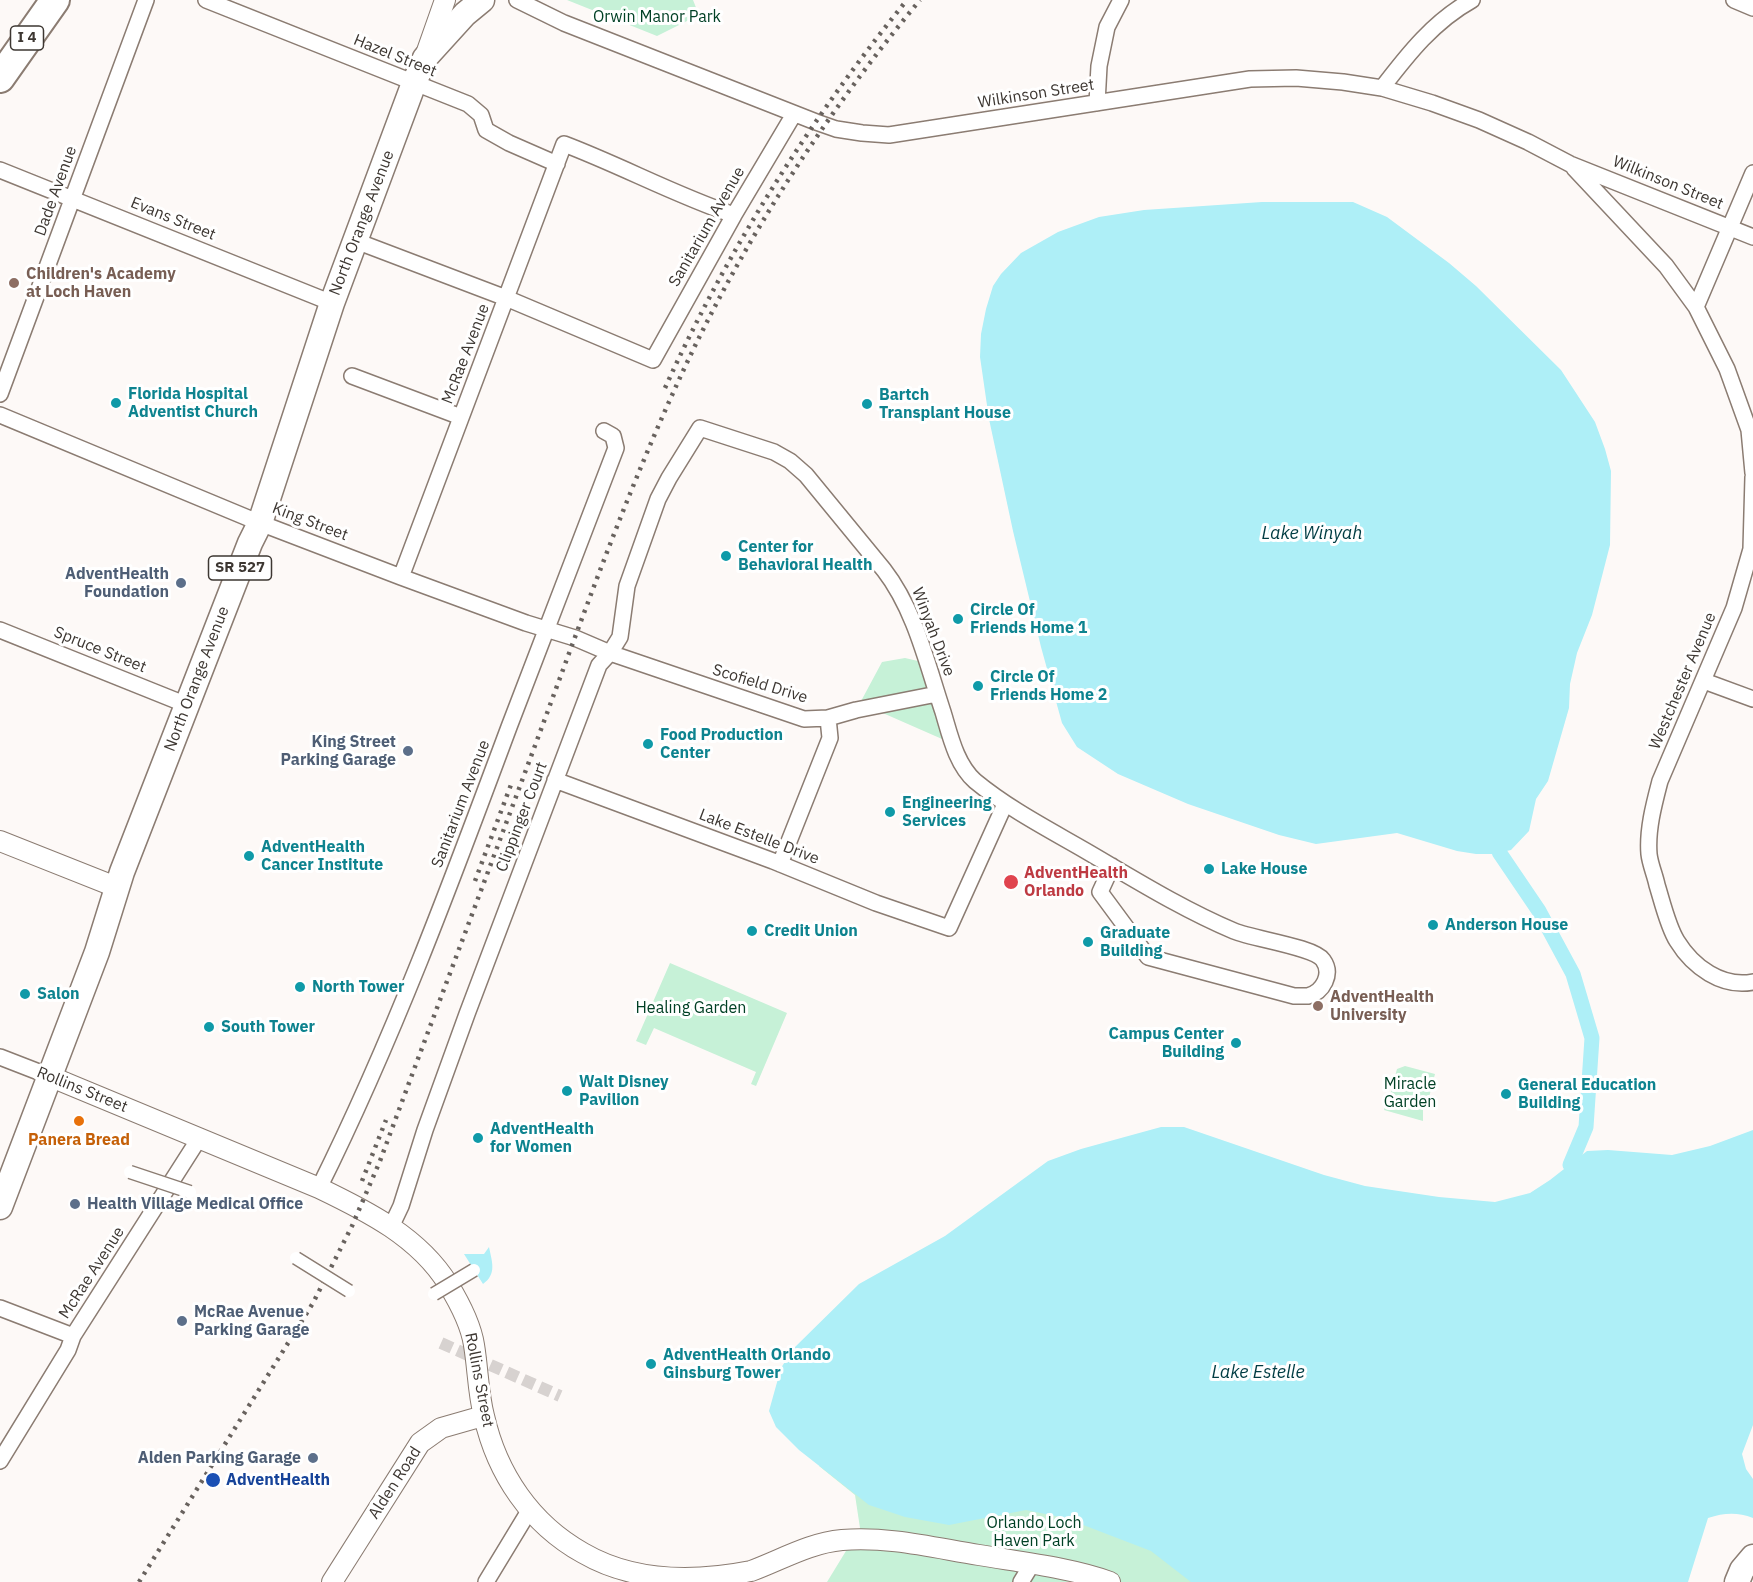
<!DOCTYPE html>
<style>
body{margin:0}
canvas{display:block;background:#fdf9f7}
</style>
<canvas width="1753" height="1582"></canvas>
<script>
const c = document.querySelector('canvas').getContext('2d');
c.lineJoin = 'round';
function paint(path, color) {
  c.fillStyle = color;
  c.fill(path, 'evenodd');
}
function stroke(path, color, width, dash) {
  c.strokeStyle = color;
  c.lineWidth = width;
  c.lineCap = dash ? 'butt' : 'round';
  c.setLineDash(dash || []);
  c.stroke(path);
}
function label(font, color, halo, rows, align = 'center') {
  c.font = font + ' "IBM Plex Sans",sans-serif';
  c.lineWidth = 6;
  c.setLineDash([]);
  c.textBaseline = 'middle';
  c.strokeStyle = halo;
  c.fillStyle = color;
  for (const [text, x, y, turn = 0] of rows) {
    c.save();
    c.translate(x, y);
    c.rotate((+turn || 0) * Math.PI / 180);
    c.textAlign = isNaN(turn) ? turn : align;
    if (halo) c.strokeText(text, 0, 0);
    c.fillText(text, 0, 0);
    c.restore();
  }
}
const green = new Path2D(`
 M 567,0 L 693,0 L 699,15 L 657,36 Z
 M 905,658 L 918,661 L 942,734 L 942,739 L 860,703 L 882,662 Z
 M 670,963 L 787,1013 L 756,1086 L 751,1084 L 756,1072 L 654,1028 L 646,1045 L 636,1041 Z
 M 1405,1066 L 1435,1074 L 1426,1109 L 1423,1109 L 1423,1121 L 1384,1110 L 1387,1095 L 1390,1095 L 1397,1069 Z
 M 823,1446 L 1309,1582 L 827,1582 L 860,1528 L 855,1495 L 819,1466 Z`);
const water = new Path2D(`
 M 1262,202 L 1353,202 L 1387,217 L 1449,263 L 1476,286 L 1561,370 L 1595,422 L 1605,449 L 1611,471 L 1610,545 L 1592,615 L 1577,653 L 1570,684 L 1569,708 L 1548,781 L 1536,799 L 1529,831 L 1511,850 L 1493,854 L 1476,854 L 1457,851 L 1397,833 L 1316,844 L 1279,835 L 1188,804 L 1118,774 L 1077,747 L 1062,723 L 1041,647 L 1013,531 L 989,419 L 980,357 L 981,334 L 986,309 L 993,286 L 1001,274 L 1021,253 L 1058,232 L 1099,217 L 1144,210 Z
 M 1161,1127 L 1184,1127 L 1324,1175 L 1365,1186 L 1439,1197 L 1495,1202 L 1530,1193 L 1550,1180 L 1587,1151 L 1608,1150 L 1672,1155 L 1710,1146 L 1753,1130 L 1753,1425 L 1742,1454 L 1746,1469 L 1753,1479 L 1753,1518 C 1737,1512 1724,1513 1708,1518 L 1688,1582 L 1191,1582 L 1151,1551 L 1065,1518 L 1026,1510 L 949,1525 L 905,1517 L 869,1505 L 799,1450 L 776,1427 L 769,1411 L 781,1368 L 793,1349 L 859,1284 L 945,1236 L 1048,1161 L 1081,1149 Z
 M 489,1247 C 492,1262 497,1274 483,1284 L 464,1254 L 484,1254 Z`);
const canal = new Path2D(`
 M 1499,852 L 1539,911 L 1573,974 L 1592,1038 L 1586,1127 L 1570,1165`);
const pedestrianTunnel = new Path2D(`
 M 441,1343 L 560,1396`);
const minor = new Path2D(`
 M 206,0 L 468,104 L 481,115 L 486,130 L 509,143 L 557,164
 M 517,0 L 564,23 L 816,122 L 836,129 L 862,133 L 889,135 L 1250,79 L 1296,78 L 1343,82 L 1382,88 L 1432,103 L 1479,120 L 1528,142 L 1570,164 L 1753,237
 M 1734,0 L 1753,8
 M 1382,88 C 1408,54 1434,21 1472,0
 M 1097,103 L 1099,66 L 1107,27 L 1121,0
 M 1574,168 L 1666,266 L 1696,307 L 1727,369 L 1749,430 L 1753,473
 M 0,170 L 332,303
 M 356,241 L 506,298 L 653,360 L 734,215 L 794,114
 M 1696,307 L 1753,173
 M 352,376 L 461,417
 M 0,394 L 146,0
 M 0,415 L 260,523 L 401,577 L 526,623 L 575,638 L 610,653 L 804,719 L 828,718 L 856,710 L 937,694
 M 1753,477 L 1751,549 L 1734,608 L 1660,781 C 1654,804 1647,830 1649,854 C 1650,864 1655,875 1657,885 C 1662,901 1668,927 1677,941 C 1693,967 1722,988 1753,982
 M 401,577 L 564,144 C 622,166 675,195 734,215
 M 0,630 L 187,705
 M 1704,681 L 1753,699
 M 555,780 L 773,861 L 876,903 L 949,928 L 1005,804
 M 780,864 L 830,738 L 828,718
 M 0,1057 L 49,1076
 M 319,1188 C 393,1039 451,883 509,727 C 544,634 581,541 616,448 L 613,436 L 604,431
 M 391,1227 L 401,1206 L 425,1130 L 467,1014 L 599,665 L 610,653 L 620,637 L 627,586 L 658,499 L 669,478 L 700,428 L 774,452 L 790,461 L 806,475 L 884,570 C 915,610 927,664 943,712 C 950,735 956,764 975,781 C 1009,809 1048,829 1086,851 C 1134,879 1182,909 1234,931 C 1253,939 1314,947 1323,960 C 1333,974 1323,992 1308,996 C 1304,996 1298,996 1294,996 L 1148,957 L 1100,892 L 1112,866
 M 0,1308 L 73,1336
 M 0,1461 L 68,1350 L 73,1336 L 200,1137
 M 486,1582 L 529,1511
 M 1021,1582 L 1032,1564`);
const tertiary = new Path2D(`
 M 426,54 L 445,0
 M 0,841 L 116,887
 M 49,1076 L 319,1188 C 367,1211 419,1237 448,1284 C 459,1302 471,1325 474,1345 C 478,1369 478,1393 484,1416 C 497,1474 531,1524 583,1553 C 633,1582 695,1582 751,1571 C 781,1560 809,1543 842,1540 C 888,1536 935,1548 979,1555 C 1020,1562 1072,1568 1110,1582
 M 332,1582 L 420,1443 L 441,1428 L 483,1416`);
const primary = new Path2D(`
 M 0,1207 L 97,952 L 122,872 L 250,543 L 260,523 L 332,303 L 414,83 L 425,58 L 465,14 L 482,0
 M 1737,1582 L 1742,1570 L 1753,1557`);
const motorway = new Path2D(`
 M 0,78 L 55,0`);
const rail = new Path2D(`
 M 665,388 C 728,249 811,118 907,0
 M 475,881 L 512,782
 M 362,1181 L 386,1120
 M 139,1582 L 313,1303 L 352,1226 L 380,1161 C 434,1015 489,870 543,724 C 584,613 624,501 673,393 C 736,252 821,119 920,0`);
const pedestrianBridge = new Path2D(`
 M 130,1172 L 190,1192
 M 296,1258 L 349,1291
 M 434,1294 L 474,1270`);
const markers = [
 [14,283,6,"#8d6e63"],
 [116,403,6,"#0f9aa8"],
 [867,404,6,"#0f9aa8"],
 [726,556,6,"#0f9aa8"],
 [181,583,6,"#5c6f8a"],
 [958,619,6,"#0f9aa8"],
 [978,686,6,"#0f9aa8"],
 [648,744,6,"#0f9aa8"],
 [408,751,6,"#5c6f8a"],
 [890,812,6,"#0f9aa8"],
 [249,856,6,"#0f9aa8"],
 [1209,869,6,"#0f9aa8"],
 [1011,882,8,"#e0444e"],
 [1433,925,6,"#0f9aa8"],
 [752,931,6,"#0f9aa8"],
 [1088,942,6,"#0f9aa8"],
 [300,987,6,"#0f9aa8"],
 [25,994,6,"#0f9aa8"],
 [1318,1006,6,"#8d6e63"],
 [209,1027,6,"#0f9aa8"],
 [1236,1043,6,"#0f9aa8"],
 [567,1091,6,"#0f9aa8"],
 [1506,1094,6,"#0f9aa8"],
 [79,1121,6,"#e8710a"],
 [478,1138,6,"#0f9aa8"],
 [75,1204,6,"#5c6f8a"],
 [182,1321,6,"#5c6f8a"],
 [651,1364,6,"#0f9aa8"],
 [313,1458,6,"#5c6f8a"],
 [213,1480,8,"#1a4fb4"]
];
const shields = [
 [27,38,33],
 [240,568,63]
];
const shieldNames = [
 ["I 4",27,38],
 ["SR 527",240,568]
];
const parkNames = [
 ["Orwin Manor Park",657,17],
 ["Healing Garden",691,1008],
 ["Miracle",1410,1084],
 ["Garden",1410,1102],
 ["Orlando Loch",1034,1523],
 ["Haven Park",1034,1541]
];
const streetNames = [
 ["Hazel Street",395,56,22],
 ["Wilkinson Street",1036,94,-9],
 ["Wilkinson Street",1668,183,22],
 ["Dade Avenue",56,191,-70],
 ["Evans Street",173,219,22],
 ["North Orange Avenue",362,223,-69],
 ["Sanitarium Avenue",707,227,-60],
 ["McRae Avenue",466,354,-69],
 ["King Street",310,522,21],
 ["Winyah Drive",933,632,69],
 ["Spruce Street",100,650,22],
 ["North Orange Avenue",197,679,-69],
 ["Westchester Avenue",1683,681,-67],
 ["Scofield Drive",760,684,17],
 ["Sanitarium Avenue",461,804,-69],
 ["Clippinger Court",522,817,-69],
 ["Lake Estelle Drive",759,837,21],
 ["Rollins Street",82,1090,22],
 ["McRae Avenue",92,1273,-57],
 ["Rollins Street",479,1380,79],
 ["Alden Road",395,1483,-57]
];
const educationNames = [
 ["Children's Academy",26,274],
 ["at Loch Haven",26,292],
 ["AdventHealth",1330,997],
 ["University",1330,1015]
];
const cultureNames = [
 ["Florida Hospital",128,394],
 ["Adventist Church",128,412],
 ["Bartch",879,395],
 ["Transplant House",879,413],
 ["Center for",738,547],
 ["Behavioral Health",738,565],
 ["Circle Of",970,610],
 ["Friends Home 1",970,628],
 ["Circle Of",990,677],
 ["Friends Home 2",990,695],
 ["Food Production",660,735],
 ["Center",660,753],
 ["Engineering",902,803],
 ["Services",902,821],
 ["AdventHealth",261,847],
 ["Cancer Institute",261,865],
 ["Lake House",1221,869],
 ["Anderson House",1445,925],
 ["Credit Union",764,931],
 ["Graduate",1100,933],
 ["Building",1100,951],
 ["North Tower",312,987],
 ["Salon",37,994],
 ["South Tower",221,1027],
 ["Campus Center",1224,1034,"right"],
 ["Building",1224,1052,"right"],
 ["Walt Disney",579,1082],
 ["Pavilion",579,1100],
 ["General Education",1518,1085],
 ["Building",1518,1103],
 ["AdventHealth",490,1129],
 ["for Women",490,1147],
 ["AdventHealth Orlando",663,1355],
 ["Ginsburg Tower",663,1373]
];
const serviceNames = [
 ["AdventHealth",169,574],
 ["Foundation",169,592],
 ["King Street",396,742],
 ["Parking Garage",396,760],
 ["Health Village Medical Office",87,1204,"left"],
 ["McRae Avenue",194,1312,"left"],
 ["Parking Garage",194,1330,"left"],
 ["Alden Parking Garage",301,1458]
];
const healthNames = [
 ["AdventHealth",1024,873],
 ["Orlando",1024,891]
];
const foodNames = [
 ["Panera Bread",79,1140]
];
const transitNames = [
 ["AdventHealth",226,1480]
];
const waterNames = [
 ["Lake Winyah",1312,534],
 ["Lake Estelle",1258,1373]
];
paint(green, '#c6f1d7');
paint(water, '#aeeff7');
stroke(canal, '#aeeff7', 15);
stroke(pedestrianTunnel, '#d7d2d0', 12, [12, 6]);
stroke(minor, '#8b7c72', 18);
stroke(tertiary, '#8b7c72', 22);
stroke(primary, '#8b7c72', 27);
stroke(motorway, '#8b7c72', 32);
stroke(minor, '#fff', 15);
stroke(tertiary, '#fff', 20);
stroke(primary, '#fff', 24);
stroke(motorway, '#fff', 28);
stroke(rail, '#68625e', 4.5, [3, 6]);
stroke(pedestrianBridge, '#8b7c72', 15, []);
stroke(pedestrianBridge, '#fff', 12);
for (const [x, y, r, color] of markers) {
  const dot = new Path2D();
  dot.arc(x, y, r, 0, 2 * Math.PI);
  c.fillStyle = color;
  c.fill(dot);
  stroke(dot, '#fff', 2);
}
for (const [x, y, w] of shields) {
  const box = new Path2D();
  box.roundRect(x - w / 2, y - 12, w, 24, 4.5);
  c.fillStyle = '#fff';
  c.fill(box);
  stroke(box, '#3d3732', 1.5);
}
label('bold 15px', '#3d3732', null, shieldNames);
label('16px', '#004025', '#fff', parkNames);
label('16px', '#3d3732', '#fff', streetNames);
label('bold 16px', '#785e54', '#fff', educationNames, 'left');
label('bold 16px', '#0d838f', '#fff', cultureNames, 'left');
label('bold 16px', '#4e5e75', '#fff', serviceNames, 'right');
label('bold 16px', '#be3a42', '#fff', healthNames, 'left');
label('bold 16px', '#c56008', '#fff', foodNames);
label('bold 16px', '#164399', '#fff', transitNames, 'left');
label('italic 18px', '#003c43', '#fff', waterNames);
</script>
